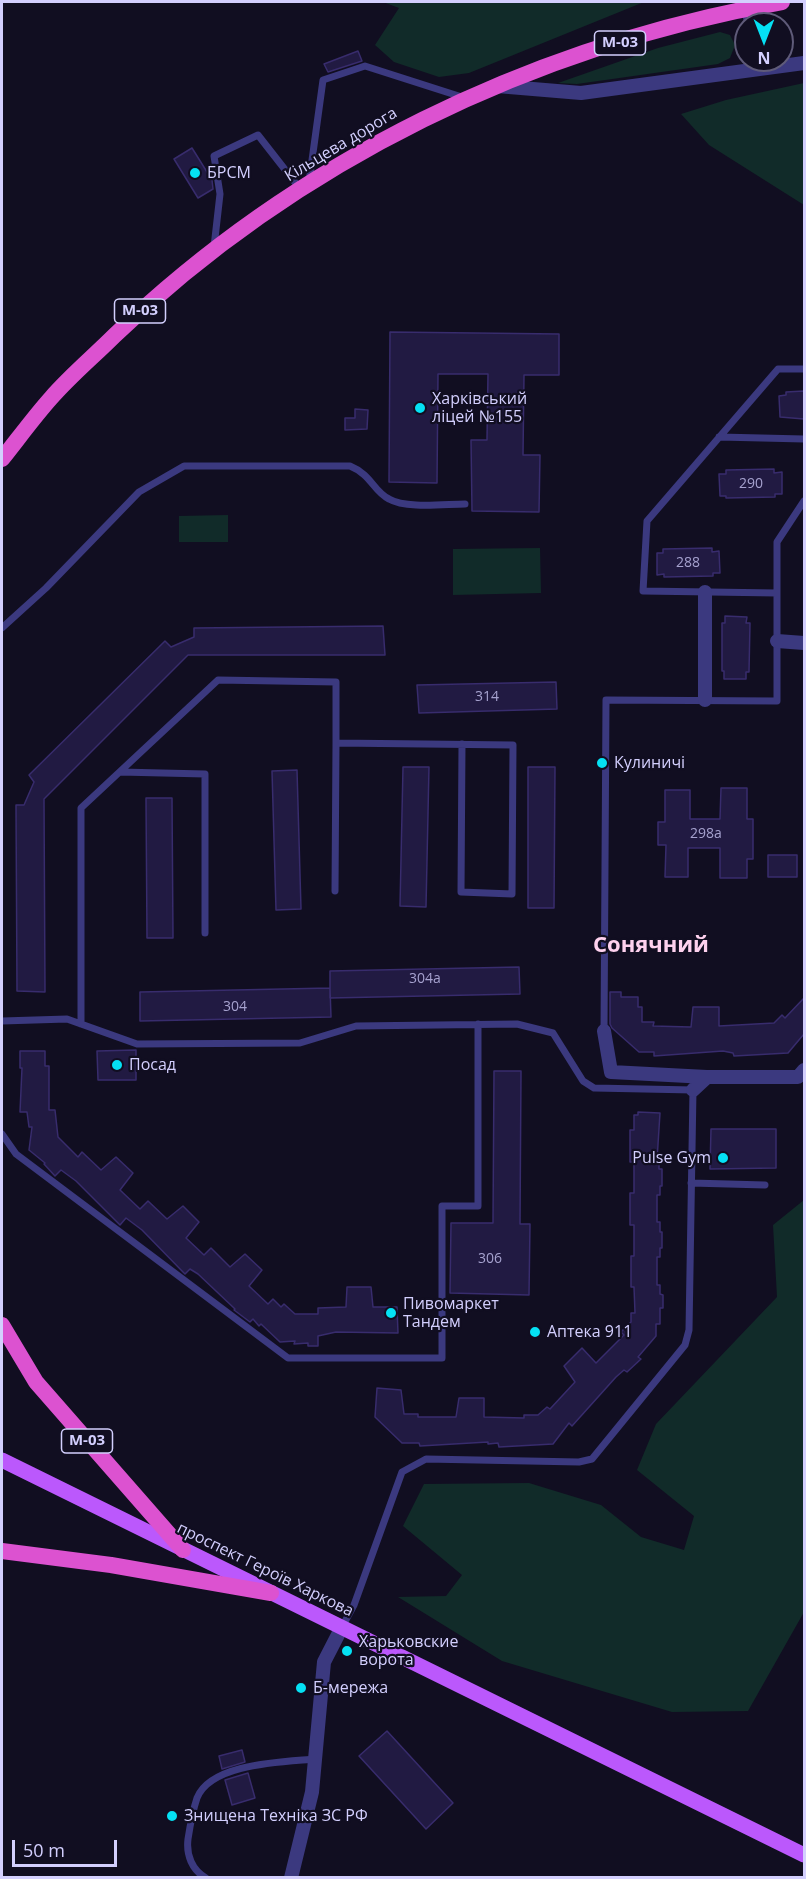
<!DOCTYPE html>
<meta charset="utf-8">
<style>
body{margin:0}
#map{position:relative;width:806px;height:1879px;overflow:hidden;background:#110e21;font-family:"Open Sans",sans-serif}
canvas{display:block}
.frame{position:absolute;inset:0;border:3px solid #d3cffe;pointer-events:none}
.north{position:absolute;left:734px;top:12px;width:60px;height:60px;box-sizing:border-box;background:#110e21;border:2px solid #5f5b79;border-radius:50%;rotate:180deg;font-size:16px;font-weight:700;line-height:24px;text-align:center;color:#d3cffe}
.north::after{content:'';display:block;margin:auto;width:21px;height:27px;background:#05e1f4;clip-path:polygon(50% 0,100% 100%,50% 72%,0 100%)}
.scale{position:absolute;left:12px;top:1840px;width:105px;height:27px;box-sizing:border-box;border:3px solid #d3cffe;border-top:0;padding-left:8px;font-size:18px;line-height:21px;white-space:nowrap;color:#d3cffe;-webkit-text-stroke:4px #110e21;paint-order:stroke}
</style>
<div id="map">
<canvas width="806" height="1879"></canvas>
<div class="frame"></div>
<div class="north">N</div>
<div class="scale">50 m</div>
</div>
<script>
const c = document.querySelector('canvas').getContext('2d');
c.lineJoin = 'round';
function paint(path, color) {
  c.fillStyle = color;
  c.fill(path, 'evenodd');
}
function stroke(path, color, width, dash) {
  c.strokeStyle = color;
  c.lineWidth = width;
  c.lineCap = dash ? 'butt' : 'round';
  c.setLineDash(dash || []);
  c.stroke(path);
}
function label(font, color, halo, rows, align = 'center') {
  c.font = font + ' "Open Sans",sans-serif';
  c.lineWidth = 4.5;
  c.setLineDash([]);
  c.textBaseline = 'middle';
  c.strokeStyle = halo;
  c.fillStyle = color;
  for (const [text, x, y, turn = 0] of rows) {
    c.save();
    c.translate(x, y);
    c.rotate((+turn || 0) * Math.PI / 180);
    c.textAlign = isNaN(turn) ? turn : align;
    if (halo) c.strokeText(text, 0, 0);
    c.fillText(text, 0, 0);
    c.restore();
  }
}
const green = new Path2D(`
 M 383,2 L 644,2 L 469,73 L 439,77 L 394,62 L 375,45 L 399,8 Z
 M 720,32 L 730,35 L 735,45 L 730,58 L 718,64 L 577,84 L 558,83 L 658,48 Z
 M 804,83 L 804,205 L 709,145 L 681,114 L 726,100 Z
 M 228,515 L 228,542 L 179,542 L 179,516 Z
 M 540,548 L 541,593 L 453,595 L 453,549 Z
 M 804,1200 L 804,1612 L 748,1711 L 672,1712 L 502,1661 L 398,1597 L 446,1596 L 462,1575 L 403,1526 L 424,1484 L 529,1483 L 601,1505 L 641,1537 L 684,1550 L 694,1516 L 637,1470 L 656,1424 L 777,1297 L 773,1225 Z`);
const building = new Path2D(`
 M 358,51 L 362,61 L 328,72 L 324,64 Z
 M 192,148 L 212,180 L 213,189 L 198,198 L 174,159 Z
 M 390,332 L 559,334 L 559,375 L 524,375 L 523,455 L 540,455 L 539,512 L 472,511 L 471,440 L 487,440 L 488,374 L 438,374 L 437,483 L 389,482 Z
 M 804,391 L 804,419 L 780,417 L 779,396 L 786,395 L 786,392 Z
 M 355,409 L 368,410 L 367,429 L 345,430 L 345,418 L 355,418 Z
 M 774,469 L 774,473 L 782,472 L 782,494 L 775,494 L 775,497 L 726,498 L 726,496 L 720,496 L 719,474 L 726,474 L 726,470 Z
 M 712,548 L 712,552 L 719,551 L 720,573 L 713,573 L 713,576 L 664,577 L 664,574 L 657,575 L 657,553 L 663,553 L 663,549 Z
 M 725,616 L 747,617 L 746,623 L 750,623 L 749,672 L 746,672 L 746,679 L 724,679 L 724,671 L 722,671 L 722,623 L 725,623 Z
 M 383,626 L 385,655 L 188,655 L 44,799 L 45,992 L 17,991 L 16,805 L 24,805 L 34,782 L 29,775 L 165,641 L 171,647 L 194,637 L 194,628 Z
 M 556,682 L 557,709 L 419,713 L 417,685 Z
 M 403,767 L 429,767 L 426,907 L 400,906 Z
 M 528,767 L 555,767 L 554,908 L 528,908 Z
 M 297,770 L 301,909 L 276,910 L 272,771 Z
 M 721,788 L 747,788 L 747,819 L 753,819 L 753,859 L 747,859 L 747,878 L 720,878 L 720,848 L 688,848 L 688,877 L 665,877 L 666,845 L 658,845 L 658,822 L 665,822 L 665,790 L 690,790 L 690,819 L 720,819 Z
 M 146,798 L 172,798 L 173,938 L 147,938 Z
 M 768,855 L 797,855 L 797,877 L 768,877 Z
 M 519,967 L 520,994 L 330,998 L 330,971 Z
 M 330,988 L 331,1017 L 140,1021 L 140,992 Z
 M 610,992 L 621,992 L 621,997 L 638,997 L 638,1007 L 642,1007 L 642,1022 L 654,1022 L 653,1026 L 691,1027 L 693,1007 L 719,1007 L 719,1026 L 774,1023 L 782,1015 L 785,1018 L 804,998 L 804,1034 L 788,1053 L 734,1056 L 733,1053 L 723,1051 L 654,1056 L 654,1052 L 639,1052 L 612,1028 L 610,1024 Z
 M 136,1050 L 136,1080 L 98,1080 L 97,1051 Z
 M 20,1051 L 45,1051 L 45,1066 L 49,1066 L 49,1110 L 55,1110 L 58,1137 L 78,1157 L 82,1152 L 101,1170 L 116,1157 L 133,1173 L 120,1190 L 140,1209 L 148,1201 L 167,1219 L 183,1206 L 199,1222 L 186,1238 L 204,1255 L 211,1248 L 230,1267 L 245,1254 L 262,1270 L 249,1286 L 268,1304 L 273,1299 L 281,1307 L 284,1304 L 295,1314 L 318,1314 L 318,1308 L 346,1307 L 347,1287 L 371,1287 L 373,1307 L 397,1307 L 398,1333 L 336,1332 L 318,1336 L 318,1346 L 308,1346 L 308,1343 L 294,1344 L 295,1341 L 280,1342 L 261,1324 L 259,1326 L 253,1319 L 250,1322 L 234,1310 L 235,1309 L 198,1274 L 190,1269 L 185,1274 L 183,1272 L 142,1230 L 126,1218 L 120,1225 L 76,1181 L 61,1170 L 55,1176 L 44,1164 L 45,1163 L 29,1150 L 32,1127 L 29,1127 L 27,1112 L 20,1112 L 22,1068 L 20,1068 Z
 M 494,1071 L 521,1071 L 520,1224 L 530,1224 L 529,1295 L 450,1293 L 451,1223 L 493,1223 Z
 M 638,1112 L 660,1113 L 657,1160 L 659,1160 L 659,1169 L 662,1169 L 662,1186 L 660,1186 L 660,1195 L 657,1195 L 657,1222 L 660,1222 L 660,1232 L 662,1232 L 662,1248 L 660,1248 L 660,1257 L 657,1257 L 657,1285 L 660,1285 L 660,1294 L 663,1295 L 663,1308 L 660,1308 L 660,1324 L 656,1324 L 656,1336 L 638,1357 L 641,1359 L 627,1372 L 624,1370 L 616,1377 L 572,1426 L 569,1423 L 553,1444 L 499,1447 L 498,1443 L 488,1444 L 488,1442 L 420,1446 L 419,1443 L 402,1443 L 375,1417 L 377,1388 L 401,1390 L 404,1414 L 418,1414 L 418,1417 L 456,1417 L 459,1398 L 484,1398 L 484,1417 L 524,1418 L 524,1415 L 538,1415 L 547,1407 L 550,1409 L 575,1382 L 564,1366 L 582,1348 L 596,1363 L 624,1335 L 621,1332 L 631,1322 L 631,1313 L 635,1313 L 634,1287 L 631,1287 L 631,1256 L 634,1256 L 634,1225 L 630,1225 L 630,1193 L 634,1193 L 634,1162 L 630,1162 L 630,1130 L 634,1130 L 634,1115 L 638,1115 Z
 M 711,1129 L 776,1129 L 776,1168 L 710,1169 Z
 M 387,1731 L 453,1803 L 426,1829 L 359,1756 Z
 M 242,1750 L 245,1762 L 222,1769 L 219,1756 Z
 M 248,1773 L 255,1798 L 232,1805 L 225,1780 Z`);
const service = new Path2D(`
 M 309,182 L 323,80 L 365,66 L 465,98
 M 214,247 L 220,194 L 214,156 L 258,135 L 301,190
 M 719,437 L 804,439
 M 777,593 L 777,542 L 804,501
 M 2,628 L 46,588 L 139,492 L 184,466 L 350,466 C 372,475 373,491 389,499 C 406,509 445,504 465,504
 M 120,772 L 205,774 L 205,933
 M 335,891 L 336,743
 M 2,1021 L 67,1019 L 137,1044 L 300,1043 L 356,1026 L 517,1024 L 553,1033 L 583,1081 L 594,1088 L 693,1090 L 689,1330 L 685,1345 L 592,1459 L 579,1462 L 426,1459 L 402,1472 L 354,1605 L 342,1627
 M 81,1024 L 81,808 L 218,680 L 336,682 L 336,743 L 513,745 L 512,894 L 461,892 L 462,744
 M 604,1031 L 606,700 L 777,701 L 777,593 L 643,591 L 647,521 L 778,369 L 804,369
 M 2,1134 L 16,1154 L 288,1358 L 442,1358 L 442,1206 L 478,1206 L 478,1024
 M 691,1183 L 765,1185
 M 206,1878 C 192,1870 186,1855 188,1839 C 190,1826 193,1810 197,1798 C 211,1763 283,1762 315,1759`);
const minor = new Path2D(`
 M 748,2 L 751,24
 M 497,86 L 581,93 L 804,63
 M 705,592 L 705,700
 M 777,641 L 804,643
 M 604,1031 L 611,1072 L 707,1077
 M 693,1090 L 707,1077 L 798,1077 L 804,1070
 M 291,1878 L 312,1792 L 324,1662 L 342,1627`);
const primary = new Path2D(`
 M 2,1460 L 804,1855`);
const trunk = new Path2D(`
 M 2,459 C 18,439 34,417 51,398 C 70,376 94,356 114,336 C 297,160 533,46 782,2
 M 2,1325 L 36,1382 L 183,1550
 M 2,1551 L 111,1565 L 271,1593`);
const markers = [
 [195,173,6,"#05e1f4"],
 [420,408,6,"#05e1f4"],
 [602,763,6,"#05e1f4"],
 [117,1065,6,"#05e1f4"],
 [723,1158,6,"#05e1f4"],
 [391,1313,6,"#05e1f4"],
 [535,1332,6,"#05e1f4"],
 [347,1651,6,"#05e1f4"],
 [301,1688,6,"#05e1f4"],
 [172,1816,6,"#05e1f4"]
];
const numberNames = [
 ["290",751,484],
 ["288",688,563],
 ["314",487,697],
 ["298а",706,834],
 ["304а",425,979],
 ["304",235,1007],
 ["306",490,1259]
];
const shields = [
 [620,43,51],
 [140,311,51],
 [87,1441,51]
];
const shieldNames = [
 ["М-03",620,43],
 ["М-03",140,311],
 ["М-03",87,1441]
];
const streetNames = [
 ["Кільцева дорога",341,145,-31],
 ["проспект Героїв Харкова",265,1570,26]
];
const poiNames = [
 ["БРСМ",207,173],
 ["Харківський",432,399],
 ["ліцей №155",432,417],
 ["Кулиничі",614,763],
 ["Посад",129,1065],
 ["Pulse Gym",711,1158,"right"],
 ["Пивомаркет",403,1304],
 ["Тандем",403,1322],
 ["Аптека 911",547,1332],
 ["Харьковские",359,1642],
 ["ворота",359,1660],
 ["Б-мережа",313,1688],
 ["Знищена Техніка ЗС РФ",184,1816]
];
const districtNames = [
 ["Сонячний",651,946]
];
paint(green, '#112b29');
paint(building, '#211a42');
stroke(building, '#382c6d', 1.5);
stroke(service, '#3b397f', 7);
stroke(minor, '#3b397f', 14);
stroke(primary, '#bb58fc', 15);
stroke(trunk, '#dc52d0', 16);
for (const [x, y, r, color] of markers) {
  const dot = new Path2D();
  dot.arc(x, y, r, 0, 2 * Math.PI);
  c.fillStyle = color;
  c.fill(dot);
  stroke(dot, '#110e21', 2);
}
label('14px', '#a6a2cf', null, numberNames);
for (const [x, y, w] of shields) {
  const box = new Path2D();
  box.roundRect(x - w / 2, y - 12, w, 24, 4.5);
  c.fillStyle = '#110e21';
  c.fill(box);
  stroke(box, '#d3cffe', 1.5);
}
label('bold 15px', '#d3cffe', null, shieldNames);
label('16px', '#d3cffe', '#110e21', streetNames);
label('16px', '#d3cffe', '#110e21', poiNames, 'left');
label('bold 22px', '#fed1ee', '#110e21', districtNames);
</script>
